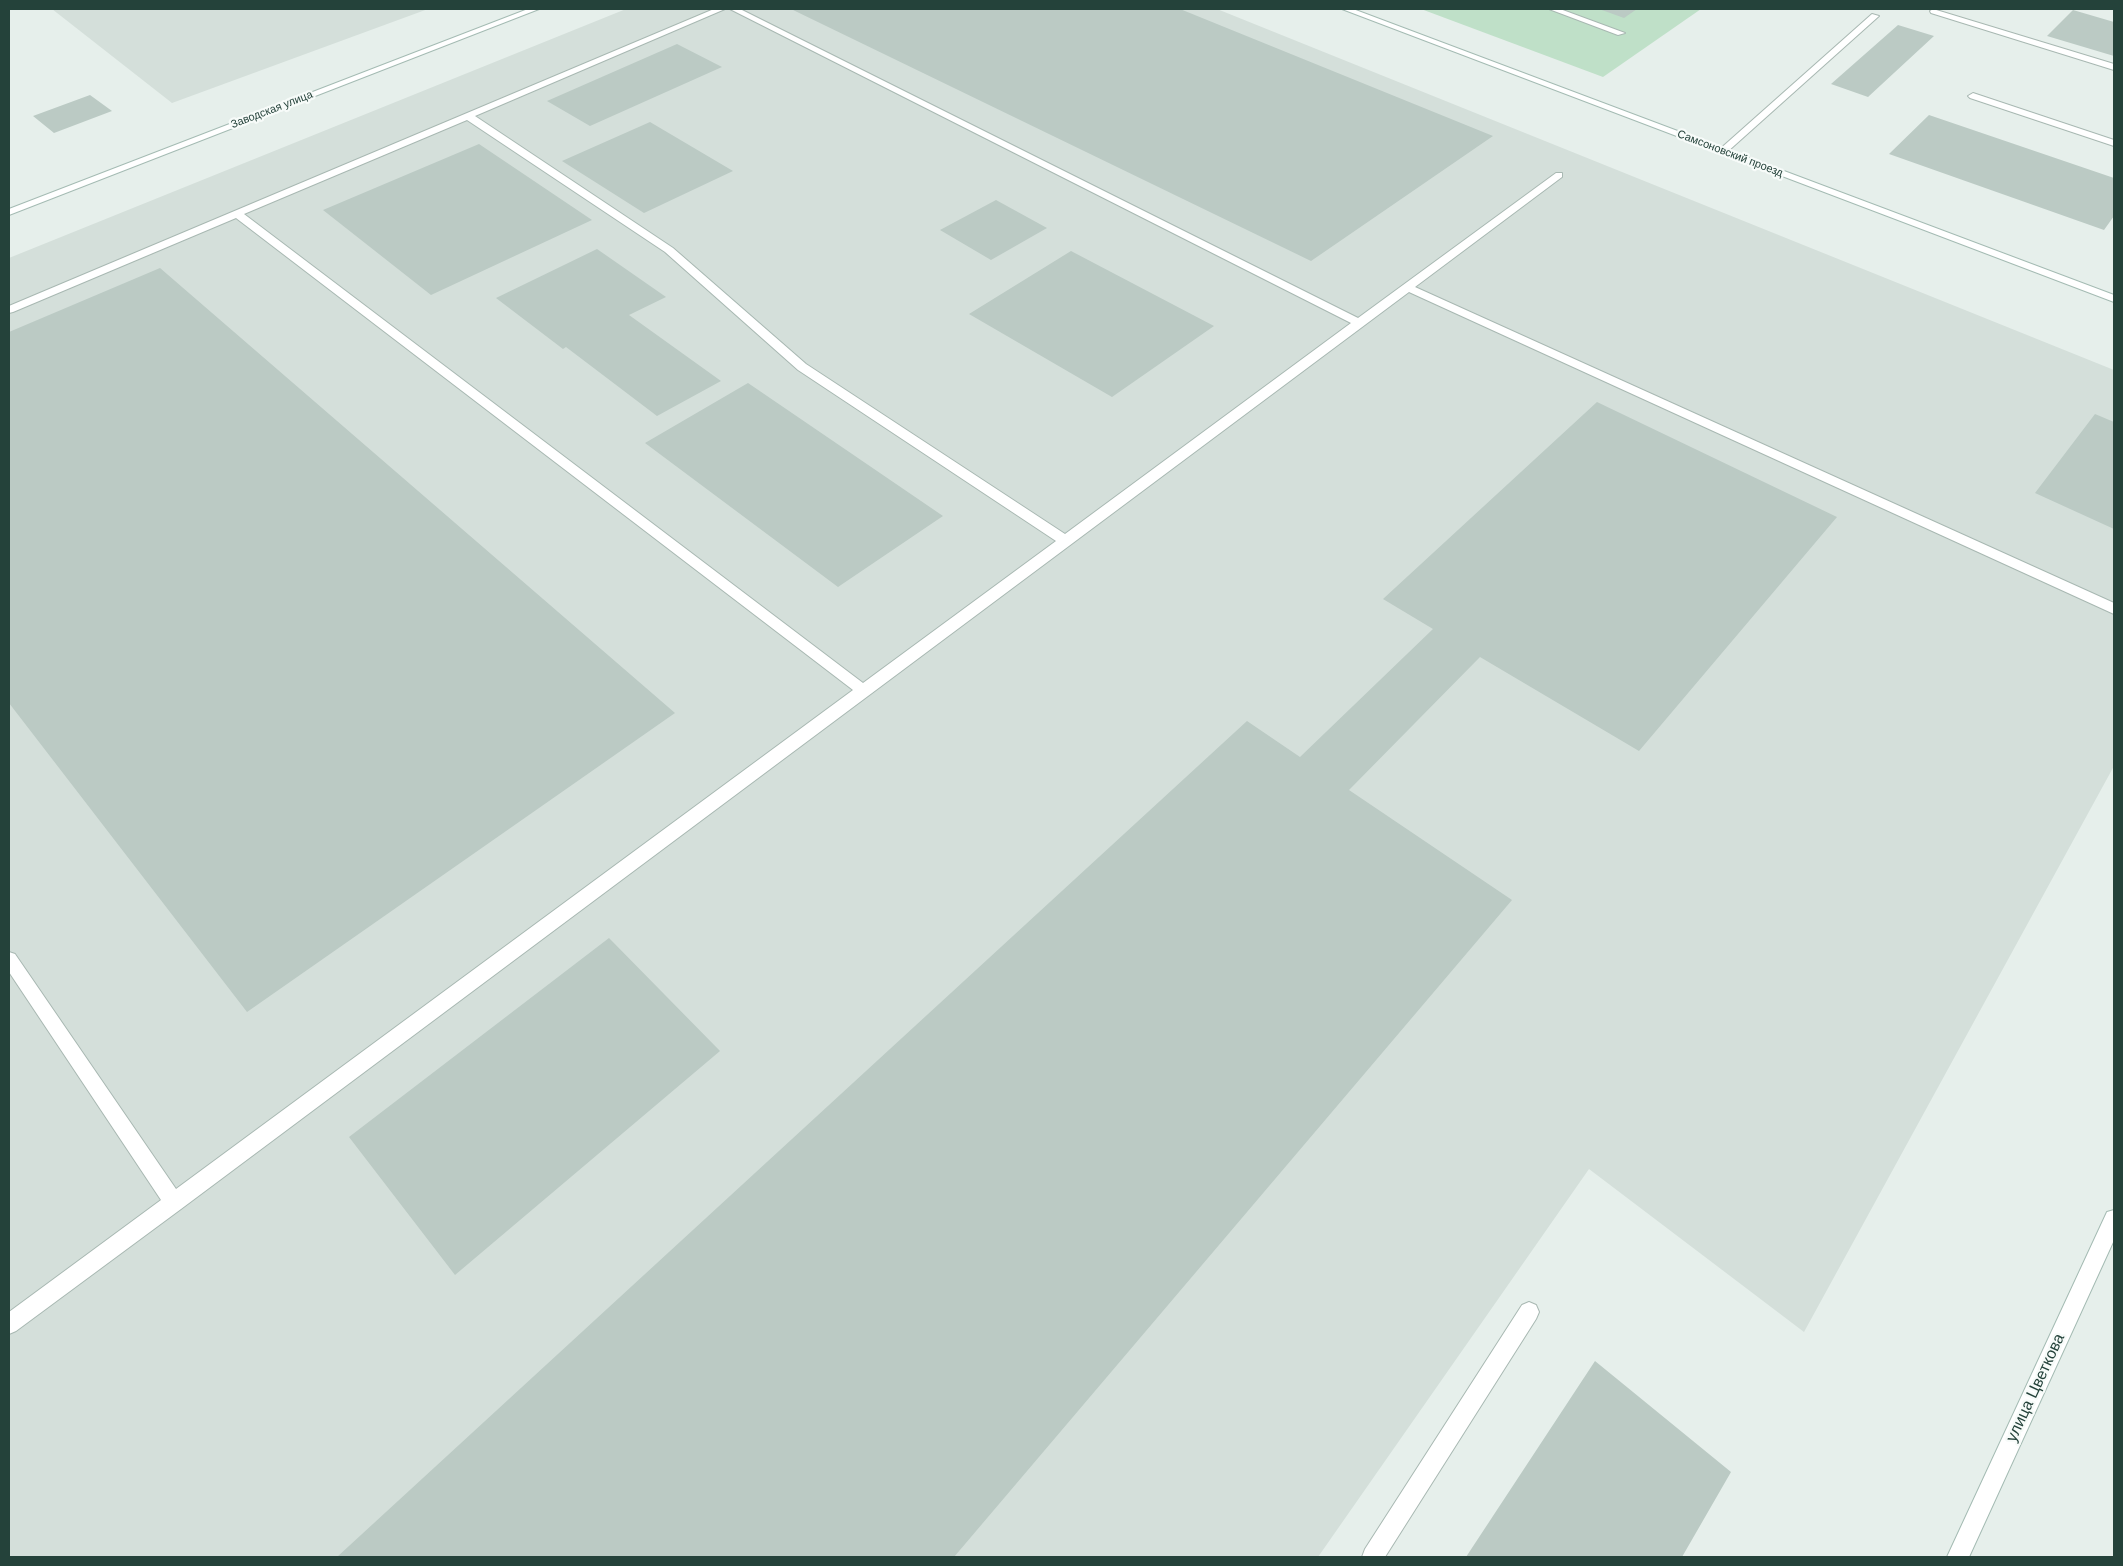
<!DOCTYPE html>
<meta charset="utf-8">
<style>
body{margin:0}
#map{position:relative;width:2123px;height:1566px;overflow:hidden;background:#e6efeb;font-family:"DM Sans",sans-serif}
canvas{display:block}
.frame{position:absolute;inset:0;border:10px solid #24423a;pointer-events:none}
</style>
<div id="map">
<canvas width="2123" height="1566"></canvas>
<div class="frame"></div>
</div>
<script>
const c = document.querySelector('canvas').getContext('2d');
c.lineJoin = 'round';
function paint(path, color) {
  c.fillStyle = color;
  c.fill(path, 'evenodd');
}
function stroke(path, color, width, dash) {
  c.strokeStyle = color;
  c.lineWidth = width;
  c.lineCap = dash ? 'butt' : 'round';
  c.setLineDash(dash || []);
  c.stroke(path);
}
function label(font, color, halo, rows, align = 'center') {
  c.font = font + ' "DM Sans",sans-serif';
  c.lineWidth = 4.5;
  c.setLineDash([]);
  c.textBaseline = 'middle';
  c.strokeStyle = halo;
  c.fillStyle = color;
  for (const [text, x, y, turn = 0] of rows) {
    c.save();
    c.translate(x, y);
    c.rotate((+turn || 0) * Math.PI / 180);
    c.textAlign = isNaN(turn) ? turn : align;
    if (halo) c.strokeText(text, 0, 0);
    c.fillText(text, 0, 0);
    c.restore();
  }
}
const built = new Path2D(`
 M 52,9 L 428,9 L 172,103 Z
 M 626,9 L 1217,9 L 2114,370 L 2114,766 L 1804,1332 L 1589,1169 L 1318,1557 L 9,1557 L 9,258 Z`);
const green = new Path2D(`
 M 1421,9 L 1701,9 L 1603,77 Z`);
const building = new Path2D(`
 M 791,9 L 1180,9 L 1493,136 L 1311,261 Z
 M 1599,9 L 1637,9 L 1624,18 Z
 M 2073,10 L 2114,22 L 2114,56 L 2047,36 Z
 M 1898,25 L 1934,36 L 1868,97 L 1831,84 Z
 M 677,44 L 722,67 L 590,126 L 547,101 Z
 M 90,95 L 112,111 L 54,133 L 33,116 Z
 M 1929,115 L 2114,178 L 2114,216 L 2104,230 L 1889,154 Z
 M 650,122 L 733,171 L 644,213 L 562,161 Z
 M 479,144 L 592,220 L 431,295 L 323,210 Z
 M 996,200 L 1047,228 L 991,260 L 940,230 Z
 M 597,249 L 666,297 L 629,315 L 721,381 L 657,416 L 566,347 L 563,349 L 496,298 Z
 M 1071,251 L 1214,326 L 1112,397 L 969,314 Z
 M 160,268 L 675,713 L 247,1012 L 9,703 L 9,332 Z
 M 748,383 L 943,516 L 838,587 L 645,443 Z
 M 1597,402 L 1837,517 L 1639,751 L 1480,657 L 1349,790 L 1512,900 L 954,1557 L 337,1557 L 1247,721 L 1300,757 L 1433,629 L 1383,599 Z
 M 2095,414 L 2114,422 L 2114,529 L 2035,493 Z
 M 609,938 L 720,1051 L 455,1275 L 349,1137 Z
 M 1595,1361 L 1731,1472 L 1682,1557 L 1466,1557 Z`);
const lane = new Path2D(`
 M 714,9 L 725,9 L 475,116 L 673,248 L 806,364 L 1065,534 L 1351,323 L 730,9 L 740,9 L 1358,318 L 1556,173 L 1562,173 L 1562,177 L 1415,287 L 2114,603 L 2114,614 L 1409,292 L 181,1209 L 16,1331 L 9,1334 L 9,1312 L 161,1200 L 9,972 L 9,952 L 15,954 L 176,1189 L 853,690 L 236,218 L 13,312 L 9,313 L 9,306 ZM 467,120 L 665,252 L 798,370 L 1056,541 L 863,683 L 244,214 Z
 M 1549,9 L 1560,9 L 1625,33 L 1618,35 Z
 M 1933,9 L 2114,64 L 2114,70 L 1931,13 L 1930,11 Z
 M 1872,14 L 1879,16 L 1726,153 L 1720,153 L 1720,149 Z
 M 1973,93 L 2114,140 L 2114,146 L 1970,98 L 1968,96 Z
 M 1529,1302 L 1536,1305 L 1539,1312 L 1536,1319 L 1385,1557 L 1362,1557 L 1365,1549 L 1522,1305 Z`);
const secondary = new Path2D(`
 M 528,9 L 539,9 L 9,215 L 9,209 Z
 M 1342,9 L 1353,9 L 2114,295 L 2114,302 Z
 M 2114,1210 L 2114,1240 L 1969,1557 L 1947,1557 L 2107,1212 Z`);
const farStreetnames = [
 ["Заводская улица",272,110,-21],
 ["Самсоновский проезд",1730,154,21]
];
const nearStreetnames = [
 ["улица Цветкова",2036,1388,-65]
];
paint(built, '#d4dfda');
paint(green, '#bfe0c8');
paint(building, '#bbcac4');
stroke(lane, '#a8b8b2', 2);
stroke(secondary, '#a4bbb3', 2);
paint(lane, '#fff');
paint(secondary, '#fff');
label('11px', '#24423a', '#f7fbf9', farStreetnames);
label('16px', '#24423a', '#f7fbf9', nearStreetnames);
</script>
